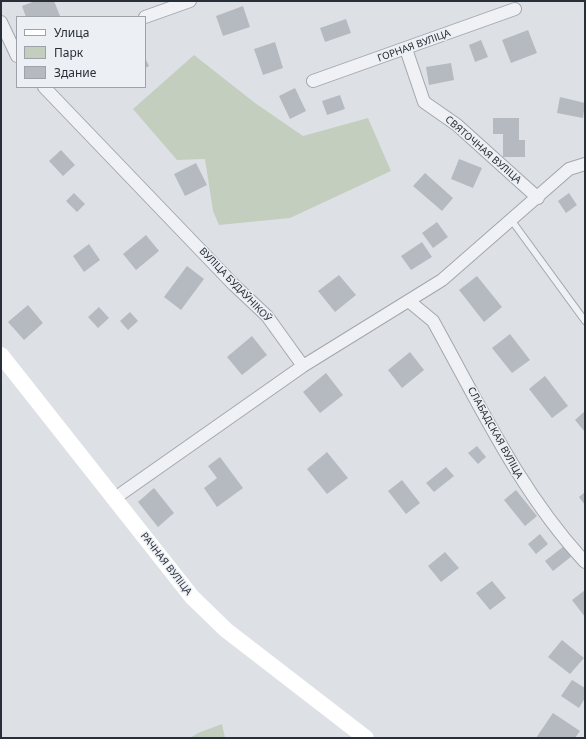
<!DOCTYPE html>
<meta charset="utf-8">
<style>
body{margin:0}
#map{position:relative;width:586px;height:739px;overflow:hidden;background:#dde0e5;font-family:"Noto Sans",sans-serif}
canvas{display:block}
.frame{position:absolute;inset:0;border:2px solid #282f39;pointer-events:none}
.legend{position:absolute;left:16px;top:16px;width:130px;height:72px;box-sizing:border-box;background:#eceff3;border:1px solid #9ea2a9;margin:0;padding:5px 7px;list-style:none;font-size:12px;color:#282f39}
.legend li{display:flex;align-items:center;gap:8px;height:20px}
.legend b{width:20px;border:1px solid #9ea2a9}
</style>
<div id="map">
<canvas width="586" height="739"></canvas>
<div class="frame"></div>
<ul class="legend">
<li><b style="height:5px;background:#fff"></b>Улица</li>
<li><b style="height:11px;background:#c4cebf"></b>Парк</li>
<li><b style="height:11px;background:#b5bac1"></b>Здание</li>
</ul>
</div>
<script>
const c = document.querySelector('canvas').getContext('2d');
c.lineJoin = 'round';
function paint(path, color) {
  c.fillStyle = color;
  c.fill(path, 'evenodd');
}
function stroke(path, color, width, dash) {
  c.strokeStyle = color;
  c.lineWidth = width;
  c.lineCap = dash ? 'butt' : 'round';
  c.setLineDash(dash || []);
  c.stroke(path);
}
function label(font, color, halo, rows, align = 'center') {
  c.font = font + ' "Noto Sans",sans-serif';
  c.lineWidth = 3;
  c.setLineDash([]);
  c.textBaseline = 'middle';
  c.strokeStyle = halo;
  c.fillStyle = color;
  for (const [text, x, y, turn = 0] of rows) {
    c.save();
    c.translate(x, y);
    c.rotate((+turn || 0) * Math.PI / 180);
    c.textAlign = isNaN(turn) ? turn : align;
    if (halo) c.strokeText(text, 0, 0);
    c.fillText(text, 0, 0);
    c.restore();
  }
}
const green = new Path2D(`
 M 194,55 L 255,103 L 303,136 L 368,118 L 391,171 L 290,218 L 219,225 L 213,211 L 205,159 L 177,160 L 133,109 Z
 M 222,724 L 225,738 L 190,738 L 198,733 Z`);
const building = new Path2D(`
 M 35,1 L 54,1 L 60,16 L 26,17 L 22,6 Z
 M 243,6 L 250,27 L 223,36 L 216,16 Z
 M 346,19 L 351,33 L 325,42 L 320,28 Z
 M 528,30 L 537,53 L 511,63 L 502,40 Z
 M 481,40 L 488,57 L 475,62 L 469,45 Z
 M 275,42 L 283,68 L 263,75 L 254,49 Z
 M 145,58 L 149,66 L 145,68 Z
 M 451,63 L 454,80 L 429,85 L 426,67 Z
 M 295,88 L 306,111 L 290,119 L 279,96 Z
 M 340,95 L 345,109 L 327,115 L 322,101 Z
 M 560,97 L 585,103 L 583,118 L 557,113 Z
 M 493,118 L 519,118 L 519,140 L 525,140 L 525,157 L 503,157 L 503,134 L 493,134 Z
 M 61,150 L 75,165 L 63,176 L 49,161 Z
 M 459,159 L 482,168 L 473,188 L 451,179 Z
 M 196,163 L 207,185 L 185,196 L 174,174 Z
 M 425,173 L 453,198 L 442,211 L 413,186 Z
 M 74,193 L 85,204 L 77,212 L 66,201 Z
 M 569,193 L 577,205 L 566,213 L 558,201 Z
 M 437,222 L 448,237 L 433,248 L 422,233 Z
 M 146,235 L 159,251 L 136,270 L 123,254 Z
 M 422,242 L 432,257 L 411,270 L 401,256 Z
 M 89,244 L 100,260 L 84,272 L 73,256 Z
 M 187,266 L 204,279 L 181,310 L 164,297 Z
 M 339,275 L 356,295 L 335,312 L 318,291 Z
 M 477,276 L 502,307 L 484,322 L 459,290 Z
 M 28,305 L 43,323 L 24,340 L 8,322 Z
 M 99,307 L 109,318 L 98,328 L 88,317 Z
 M 130,312 L 138,321 L 128,330 L 120,321 Z
 M 510,334 L 530,360 L 512,373 L 492,348 Z
 M 252,336 L 267,355 L 242,375 L 227,357 Z
 M 410,352 L 424,370 L 402,388 L 388,370 Z
 M 326,373 L 343,395 L 320,413 L 303,392 Z
 M 545,376 L 568,406 L 552,418 L 529,389 Z
 M 585,411 L 585,432 L 575,420 Z
 M 477,446 L 486,457 L 478,464 L 468,453 Z
 M 327,452 L 348,478 L 327,494 L 307,469 Z
 M 220,457 L 243,488 L 217,507 L 204,488 L 217,478 L 208,466 Z
 M 446,467 L 454,476 L 434,492 L 426,483 Z
 M 402,480 L 420,503 L 406,514 L 388,491 Z
 M 154,488 L 174,513 L 158,527 L 138,502 Z
 M 516,490 L 537,516 L 525,526 L 504,500 Z
 M 585,492 L 585,505 L 579,497 Z
 M 540,534 L 548,544 L 536,554 L 528,544 Z
 M 564,546 L 572,556 L 553,571 L 545,561 Z
 M 445,552 L 459,568 L 441,582 L 428,566 Z
 M 492,581 L 506,598 L 490,610 L 476,593 Z
 M 585,590 L 585,617 L 572,600 Z
 M 562,640 L 584,658 L 570,674 L 548,657 Z
 M 572,680 L 585,688 L 585,698 L 579,708 L 561,696 Z
 M 553,713 L 580,731 L 575,738 L 536,738 Z`);
const lane = new Path2D(`
 M 512,221 L 585,321`);
const street = new Path2D(`
 M 145,17 L 190,1
 M 1,22 L 17,56
 M 406,49 L 424,102 L 457,125 L 538,198
 M 313,81 L 515,9
 M 44,87 L 234,285 L 267,316 L 303,366 L 442,280 L 569,169 L 585,164
 M 410,302 L 433,321 C 479,404 520,492 585,562
 M 115,498 L 303,366`);
const secondary = new Path2D(`
 M 1,355 L 192,597 L 226,630 L 366,738`);
const streetNames = [
 ["ГОРНАЯ ВУЛІЦА",414,46,-20],
 ["СВЯТОЧНАЯ ВУЛІЦА",483,150,41],
 ["ВУЛІЦА БУДАЎНІКОЎ",235,285,46],
 ["СЛАБАДСКАЯ ВУЛІЦА",495,433,61],
 ["РАЧНАЯ ВУЛІЦА",166,564,52]
];
paint(green, '#c4cebf');
paint(building, '#b5bac1');
stroke(lane, '#a3a7ae', 8);
stroke(street, '#a3a7ae', 14);
stroke(lane, '#eff1f4', 6);
stroke(street, '#eff1f4', 12);
stroke(secondary, '#fff', 16);
label('10px', '#282f39', '#eceff3', streetNames);
</script>
